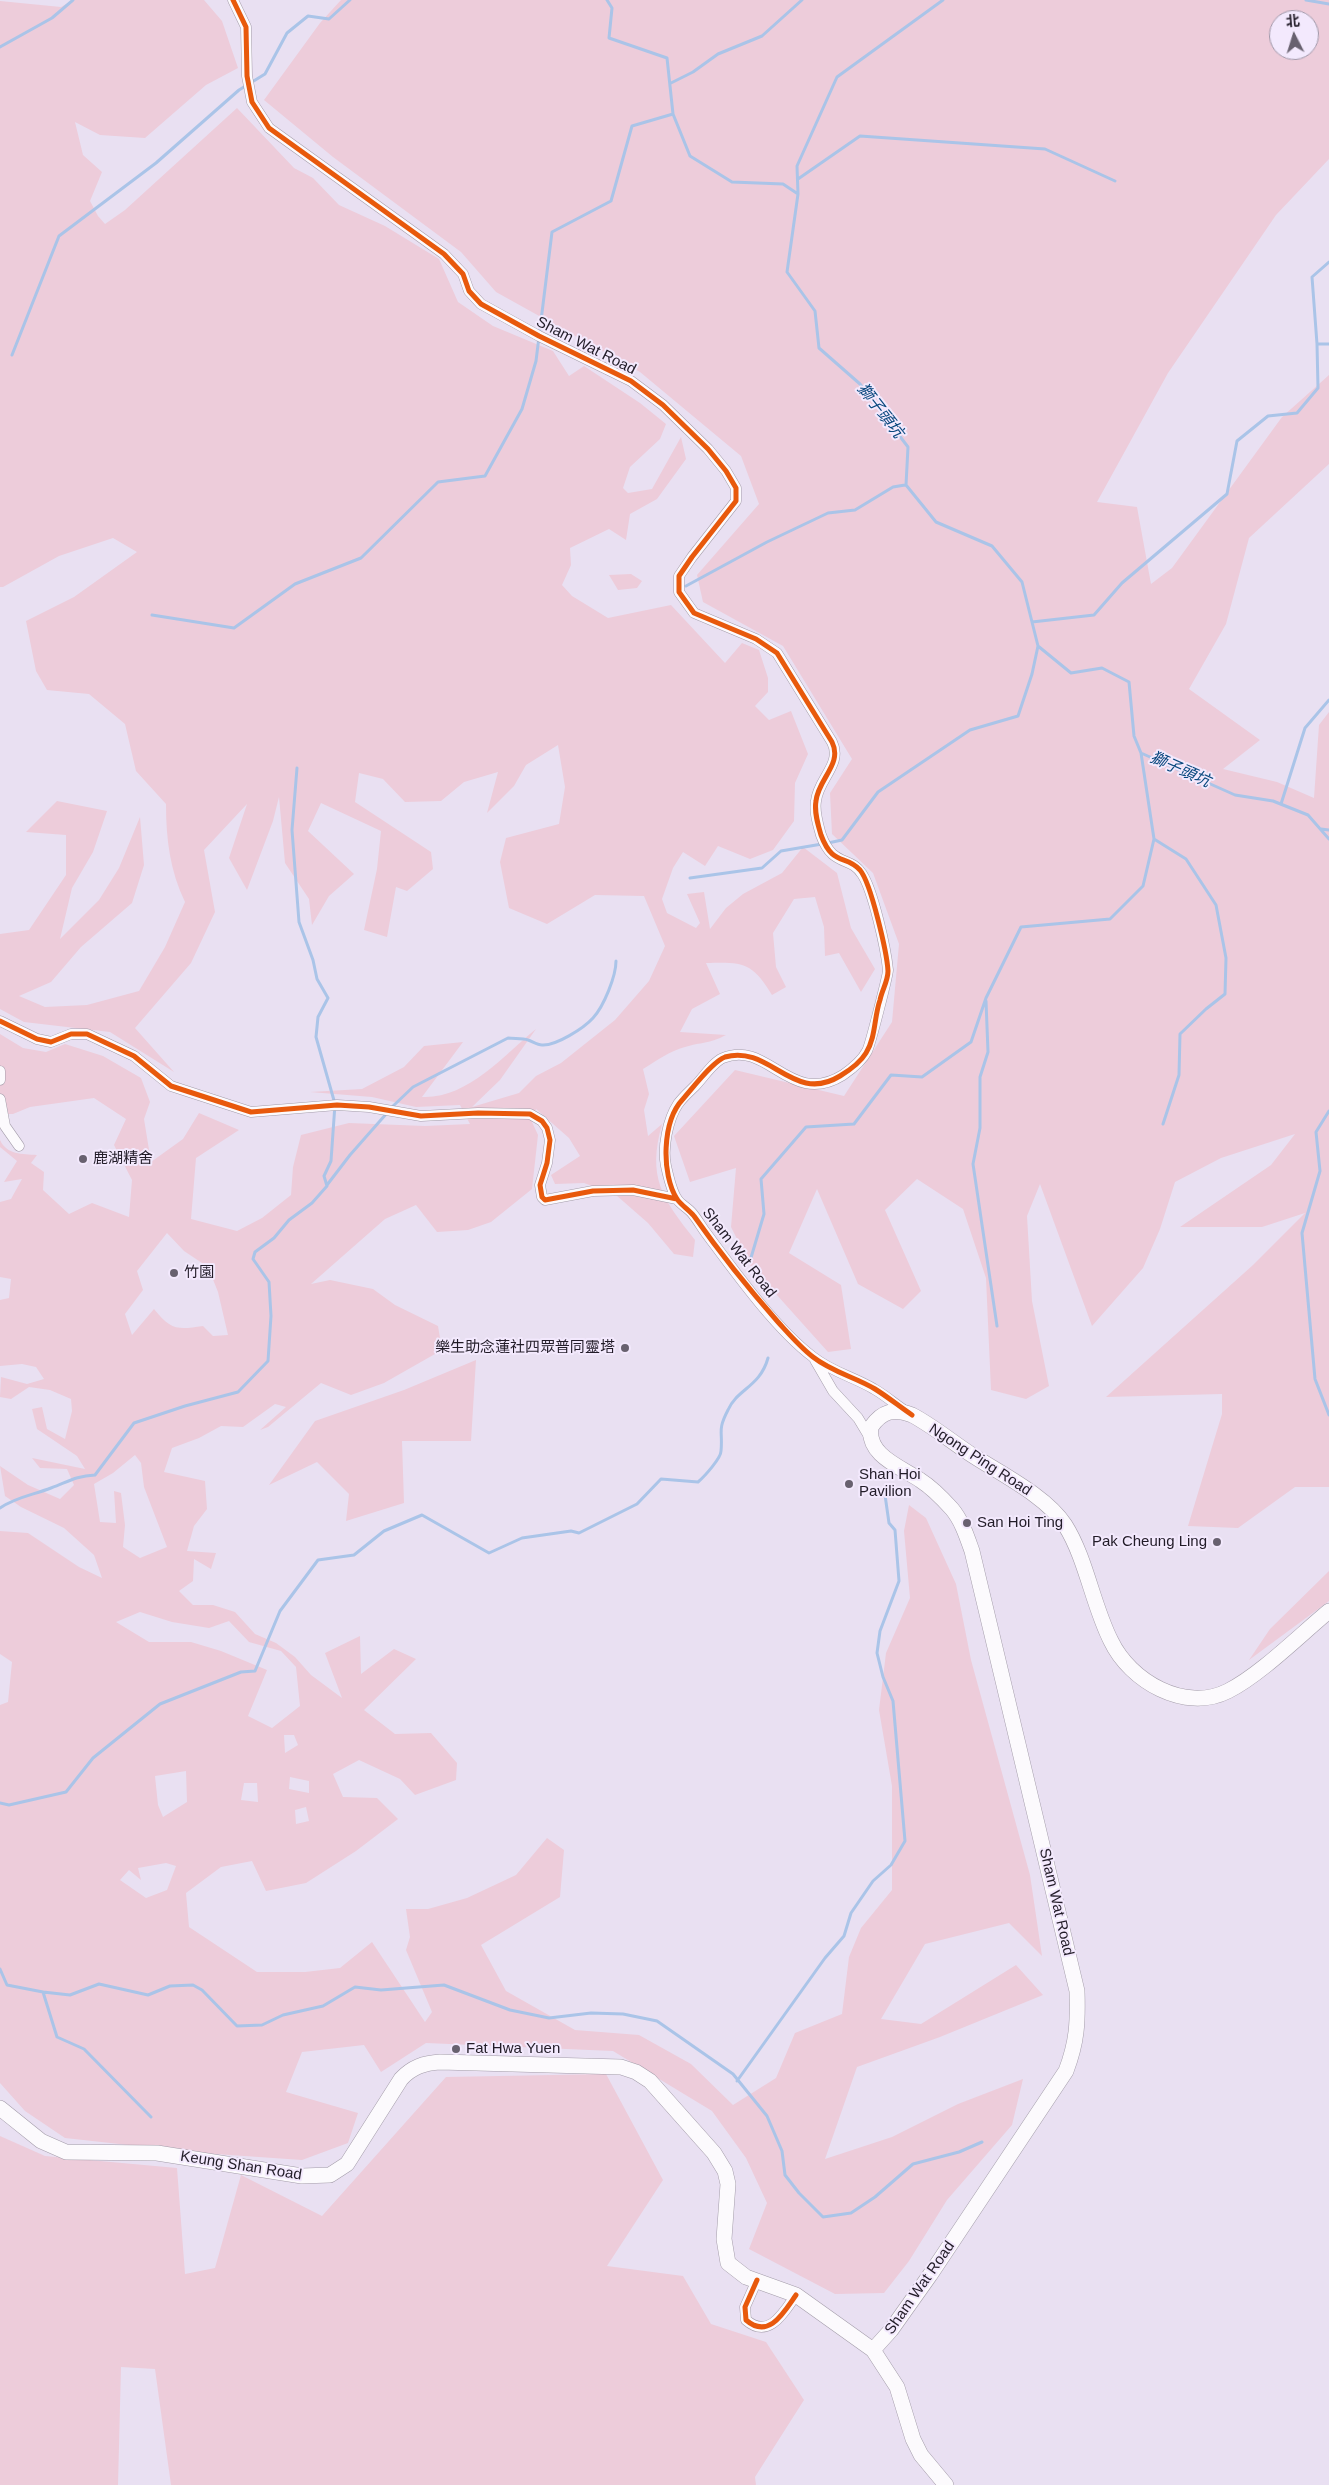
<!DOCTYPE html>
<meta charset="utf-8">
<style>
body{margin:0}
#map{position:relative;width:1329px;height:2485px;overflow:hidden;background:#e9e0f2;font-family:Helvetica,"Noto Sans SC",sans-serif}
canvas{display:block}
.north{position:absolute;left:1269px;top:10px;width:50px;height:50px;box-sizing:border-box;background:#f3e9fd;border:1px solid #9f97a8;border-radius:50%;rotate:355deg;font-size:14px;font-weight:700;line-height:20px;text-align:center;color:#221c28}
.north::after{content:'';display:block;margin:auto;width:18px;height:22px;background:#68616f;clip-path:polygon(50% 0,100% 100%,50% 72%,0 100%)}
</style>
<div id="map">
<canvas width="1329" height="2485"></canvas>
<div class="north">北</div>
</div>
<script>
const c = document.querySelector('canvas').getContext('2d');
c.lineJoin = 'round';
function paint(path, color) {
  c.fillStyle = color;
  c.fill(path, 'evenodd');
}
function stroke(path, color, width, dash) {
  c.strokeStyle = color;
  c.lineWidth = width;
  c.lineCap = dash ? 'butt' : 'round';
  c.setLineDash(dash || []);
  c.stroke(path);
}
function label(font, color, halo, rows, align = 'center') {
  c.font = font + ' Helvetica,"Noto Sans SC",sans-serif';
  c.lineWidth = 4;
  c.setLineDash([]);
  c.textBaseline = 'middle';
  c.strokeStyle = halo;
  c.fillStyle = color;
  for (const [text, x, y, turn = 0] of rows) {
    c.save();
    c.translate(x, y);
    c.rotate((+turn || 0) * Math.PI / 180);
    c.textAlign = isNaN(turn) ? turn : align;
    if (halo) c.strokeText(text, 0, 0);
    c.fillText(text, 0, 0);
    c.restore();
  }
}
const green = new Path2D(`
 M 73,0 L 204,0 L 222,21 L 238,68 L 206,85 L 145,138 L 100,135 L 75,122 L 83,155 L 102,172 L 90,201 L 98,216 L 105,224 L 125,210 L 237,108 L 294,168 L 313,178 L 339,205 L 385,226 L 439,259 L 458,302 L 493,326 L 553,351 L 569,376 L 584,366 L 640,403 L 666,424 L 660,439 L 630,467 L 623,488 L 628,493 L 652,489 L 681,437 L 686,459 L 657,499 L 630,514 L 626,540 L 609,529 L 570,548 L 571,565 L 562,585 L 572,596 L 608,618 L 671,605 L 725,663 L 742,643 L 759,650 L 768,678 L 768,692 L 755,706 L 769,720 L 791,711 L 808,754 L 795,783 L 794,821 L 773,850 L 750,859 L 718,846 L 705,866 L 683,852 L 673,868 L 662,899 L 667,913 L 696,928 L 700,923 L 687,894 L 704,892 L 710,929 L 726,908 L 743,894 L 782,873 L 803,847 L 837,873 L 851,928 L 875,969 L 861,992 L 839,953 L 825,956 L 824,927 L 815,897 L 794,899 L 773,933 L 776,967 L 786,987 L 772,995 C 752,962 743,962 706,963 L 720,994 L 692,1009 L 680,1032 L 726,1035 C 709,1044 701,1042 685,1047 C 670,1051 656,1061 643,1069 L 649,1094 L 644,1110 L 648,1136 L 662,1124 C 647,1178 662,1198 695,1240 L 693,1257 L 674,1254 L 648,1223 L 616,1195 L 584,1183 L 555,1184 L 551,1175 L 580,1156 L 569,1138 L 536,1109 L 532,1122 L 538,1135 L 532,1189 L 491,1222 L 468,1230 L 437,1232 L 416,1205 L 385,1219 L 311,1284 L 330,1280 L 373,1289 L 395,1305 L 438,1326 L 442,1350 L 384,1383 L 351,1395 L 321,1383 L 268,1427 L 260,1430 L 286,1407 L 275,1404 L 243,1427 L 221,1426 L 199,1438 L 172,1448 L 164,1472 L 205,1481 L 207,1509 L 194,1526 L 187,1551 L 216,1553 L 211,1569 L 194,1559 L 193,1581 L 179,1591 L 193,1605 L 213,1605 L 235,1612 L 255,1634 L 276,1643 L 295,1657 L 311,1675 L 342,1698 L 325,1653 L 360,1636 L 361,1674 L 394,1649 L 416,1659 L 364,1710 L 395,1734 L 431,1733 L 457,1763 L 456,1780 L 415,1795 L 400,1779 L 359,1760 L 333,1774 L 343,1797 L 377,1798 L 398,1819 L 356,1851 L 306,1883 L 266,1891 L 252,1861 L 221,1867 L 186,1893 L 189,1927 L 257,1972 L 305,1972 L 340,1968 L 372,1942 L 425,2022 L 432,2012 L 406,1950 L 410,1937 L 406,1909 L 428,1909 L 467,1898 L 516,1875 L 547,1838 L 564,1850 L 560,1897 L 481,1945 L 506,1991 L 575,2030 L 639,2035 L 691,2064 L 733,2105 L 776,2078 L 795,2033 L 842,2014 L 849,1957 L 861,1928 L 892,1890 L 892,1786 L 879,1710 L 886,1653 L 910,1598 L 904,1531 L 909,1505 L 926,1518 L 956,1584 L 971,1660 L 1030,1875 L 1042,1956 L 1009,1923 L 925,1944 L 881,2019 L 921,2024 L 1016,1965 L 1043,1995 L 940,2037 L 857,2067 L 825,2159 L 892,2137 L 958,2104 L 1023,2079 L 1012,2125 L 947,2200 L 909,2261 L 884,2293 L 835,2294 L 749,2249 L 767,2203 L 746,2158 L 712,2111 L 613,2051 L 426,2043 L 381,2072 L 364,2045 L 302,2052 L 286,2092 L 358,2113 L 348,2143 L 302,2160 L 201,2153 L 65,2138 L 25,2111 L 0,2083 L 0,1705 L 8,1702 L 12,1662 L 0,1654 L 0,1531 L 28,1533 L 79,1567 L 102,1578 L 94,1555 L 64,1528 L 21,1507 L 5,1496 L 0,1466 L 28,1485 L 60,1499 L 74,1485 L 67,1469 L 40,1468 L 32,1458 L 85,1469 L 77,1456 L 37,1429 L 32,1409 L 42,1407 L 47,1429 L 65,1439 L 72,1411 L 71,1399 L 50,1390 L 29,1387 L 11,1399 L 0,1397 L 1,1377 L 27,1384 L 44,1379 L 36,1367 L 22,1364 L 0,1366 L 0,1300 L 9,1298 L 11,1279 L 0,1277 L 0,1202 L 11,1199 L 22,1179 L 4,1182 L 17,1161 L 0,1147 L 0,1140 C 7,1155 22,1154 37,1155 L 31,1163 L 44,1172 L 43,1190 L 69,1214 L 92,1203 L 129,1217 L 132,1180 L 114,1145 L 126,1119 L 94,1098 L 30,1107 L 13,1114 L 0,1114 L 0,1034 L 23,1048 L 46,1052 L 65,1044 L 103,1056 L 141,1078 L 150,1102 L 144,1119 L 151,1162 L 183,1139 L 199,1113 L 239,1130 L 196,1158 L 191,1219 L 237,1231 L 262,1218 L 291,1195 L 293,1167 L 301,1135 L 349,1123 L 425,1126 L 470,1124 L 460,1105 L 416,1107 L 372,1097 L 310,1092 L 362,1089 L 404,1067 L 424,1046 L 463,1042 L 422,1097 C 467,1099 503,1056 536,1029 L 500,1080 L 472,1107 L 519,1093 L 536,1076 L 561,1063 L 615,1020 L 649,981 L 665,946 L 644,896 L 595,895 L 547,924 L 509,908 L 500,862 L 506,838 L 559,824 L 565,787 L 558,745 L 526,765 L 514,786 L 487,813 L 498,772 L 464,782 L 441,801 L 405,802 L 383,779 L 359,773 L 355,802 L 431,852 L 433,869 L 407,891 L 396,887 L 387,937 L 364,930 L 377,869 L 381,831 L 321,803 L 308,831 L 354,874 L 329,896 L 312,925 L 309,899 L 285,863 L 279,797 L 273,821 L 247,890 L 229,858 L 247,804 L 204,850 L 215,912 L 191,963 L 135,1028 L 174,1072 L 110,1032 L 24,1022 L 0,1009 L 0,934 L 29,930 L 66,875 L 66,835 L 26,832 L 57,801 L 107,811 L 93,852 L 72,888 L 60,939 L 99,900 L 119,868 L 140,817 L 144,865 L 132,903 L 81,947 L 51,982 L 19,996 L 45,1007 L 87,1005 L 139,991 L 165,947 L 185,902 C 170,871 166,839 166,804 L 136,771 L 125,724 L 89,694 L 47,690 L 36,671 L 26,621 L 74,597 L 137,552 L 113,538 L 59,556 L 3,587 L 0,587 L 0,1 L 61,7 ZM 167,1233 L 184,1251 L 208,1267 L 218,1292 L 228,1335 L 213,1336 L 203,1326 C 177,1330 171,1330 154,1309 L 132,1335 L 125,1314 L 143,1290 L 137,1271 ZM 135,1455 L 141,1463 L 144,1487 L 167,1547 L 140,1558 L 123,1547 L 125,1525 L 121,1493 L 114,1491 L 116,1523 L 100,1522 L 94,1484 L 113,1473 ZM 140,1612 L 172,1622 L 209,1628 L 229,1621 L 249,1642 L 281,1651 L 296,1667 L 300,1706 L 272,1728 L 248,1716 L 267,1670 L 221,1651 L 191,1642 L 149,1642 L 116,1622 ZM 284,1735 L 294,1735 L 298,1745 L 285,1753 ZM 186,1771 L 187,1802 L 163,1817 L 158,1805 L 155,1776 ZM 290,1777 L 309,1781 L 309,1793 L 289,1789 ZM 244,1783 L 257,1783 L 258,1802 L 241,1800 ZM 306,1807 L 309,1821 L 296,1824 L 295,1810 ZM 166,1863 L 176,1866 L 167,1890 L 146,1898 L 120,1880 L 129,1870 L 141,1880 L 138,1868 Z
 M 341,0 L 1329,0 L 1329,159 L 1276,215 L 1168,373 L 1097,502 L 1137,507 L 1151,584 L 1172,568 L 1282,417 L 1329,375 L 1329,464 L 1249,538 L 1226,624 L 1189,689 L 1260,740 L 1223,769 L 1277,782 L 1314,798 L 1319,725 L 1329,712 L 1329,1487 L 1295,1487 L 1238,1528 L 1188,1526 L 1222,1414 L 1222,1394 L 1106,1397 L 1253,1265 L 1305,1213 L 1262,1227 L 1180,1227 L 1271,1165 L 1295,1134 L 1221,1158 L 1175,1182 L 1160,1229 L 1143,1268 L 1092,1326 L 1040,1184 L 1027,1216 L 1032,1301 L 1049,1386 L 1026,1399 L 991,1390 L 986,1278 L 963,1209 L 917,1179 L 885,1210 L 921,1291 L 903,1309 L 858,1284 L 817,1189 L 789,1253 L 841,1285 L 851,1349 L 828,1352 L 750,1265 L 731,1227 L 736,1168 L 690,1182 L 674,1136 L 735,1070 L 844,1096 L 892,1022 L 899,944 L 873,873 L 832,834 L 830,793 L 852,759 L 783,646 L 703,602 L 697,575 L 759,504 L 741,456 L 640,372 L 496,292 L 461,252 L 333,157 L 264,100 L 320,23 ZM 1279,20 L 1309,20 L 1309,50 L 1279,50 Z
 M 631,574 L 642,581 L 637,588 L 618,590 L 609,575 Z
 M 476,1360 L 471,1441 L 402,1441 L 404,1503 L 346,1521 L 349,1494 L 317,1462 L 269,1485 L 315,1421 L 404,1390 Z
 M 1329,1571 L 1329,1601 L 1249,1660 L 1270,1629 Z
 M 606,2074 L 663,2180 L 607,2266 L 683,2276 L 711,2324 L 766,2342 L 804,2400 L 755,2477 L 756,2485 L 171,2485 L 155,2369 L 121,2367 L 118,2485 L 0,2485 L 0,2136 L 45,2156 L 177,2168 L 185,2274 L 215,2268 L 241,2175 L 322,2216 L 446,2077 Z`);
const stream = new Path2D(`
 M 607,0 L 612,8 L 609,38 L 667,58 L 673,114 L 690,156 L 732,182 L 783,184 L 798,194 L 787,272 L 815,311 L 819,348 L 860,384 L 908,447 L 906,485 L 936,522 L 992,546 L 1022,582 L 1038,646 L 1071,673 L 1102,668 L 1129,682 L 1134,736 L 1141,753 L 1235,795 L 1273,801 L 1308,815 L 1329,839
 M 1306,0 L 1329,4
 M 0,47 L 52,18 L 73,0
 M 671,83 L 693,72 L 718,54 L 762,36 L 802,0
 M 798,179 L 860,136 L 1045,149 L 1115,181
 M 798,194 L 797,166 L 837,77 L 943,0
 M 1317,344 L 1329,344
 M 12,355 L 59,236 L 156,163 L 239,90 L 265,74 L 287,33 L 308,16 L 329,19 L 350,0
 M 686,586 L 767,542 L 828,513 L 855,510 L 893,487 L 905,485
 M 152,615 L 234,628 L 295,584 L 361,558 L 438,482 L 485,476 L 522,409 L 536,361 L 552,232 L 611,201 L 632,126 L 673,114
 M 1032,622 L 1094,615 L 1122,583 L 1227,494 L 1237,441 L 1268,416 L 1297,413 L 1318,388 L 1317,344 L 1312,277 L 1329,262
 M 1281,804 L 1305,728 L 1329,700
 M 1321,829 L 1329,830
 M 1154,839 L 1186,859 L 1216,905 L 1226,958 L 1225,994 L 1206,1009 L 1180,1034 L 1179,1075 L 1163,1124
 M 828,843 L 842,840 L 878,792 L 970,730 L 1018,716 L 1032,674 L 1038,646
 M 690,878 L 762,868 L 781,851 L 822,844
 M 986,1001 L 988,1052 L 980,1077 L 980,1128 L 973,1164 L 997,1326
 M 391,1108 L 413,1087 L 508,1038 C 514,1039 522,1038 528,1040 C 532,1041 537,1045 542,1045 C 556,1046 584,1028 593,1018 C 604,1006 616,976 616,961
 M 1329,1111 L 1316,1132 L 1320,1171 L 1302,1233 L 1315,1379 L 1329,1415
 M 327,1185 L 350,1155 L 387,1113
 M 750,1261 L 764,1214 L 761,1179 L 806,1127 L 854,1124 L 891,1075 L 922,1077 L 971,1042 L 986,998 L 1021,927 L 1110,919 L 1143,886 L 1154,839 L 1141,753
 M 0,1508 C 16,1497 33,1495 51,1488 C 68,1482 75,1476 95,1475 L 134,1423 L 185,1406 L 238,1392 L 268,1361 L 271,1316 L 269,1282 L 253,1259 L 255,1252 L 274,1238 L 289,1220 L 312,1203 L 327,1186 L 324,1176 L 331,1161 L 335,1104 L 316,1037 L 318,1017 L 328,998 L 317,979 L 313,960 L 299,922 L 292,830 L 297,768
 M 0,1803 L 9,1805 L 66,1792 L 93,1758 L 160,1704 L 241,1672 L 255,1671 L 280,1611 L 318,1560 L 354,1555 L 384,1531 L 422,1515 L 489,1553 L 522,1538 L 571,1531 L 579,1533 L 637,1504 L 661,1479 L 698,1482 C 705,1476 721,1458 721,1451 C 723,1431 717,1431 728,1410 C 737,1389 760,1387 768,1358
 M 0,1969 L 7,1985 L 43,1992 L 57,2037 L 84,2049 L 151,2117
 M 43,1992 L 70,1995 L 99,1984 L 148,1995 L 170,1986 L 193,1985 L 202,1990 L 237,2026 L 262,2025 L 283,2015 L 323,2006 L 355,1987 L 381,1990 L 444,1985 L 510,2010 L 549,2018 L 591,2013 L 623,2014 L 657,2021 L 733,2074 L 767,2116 L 782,2151 L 785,2175 L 799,2193 L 823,2217 L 851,2213 L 875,2197 L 913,2164 L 959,2152 L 982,2142
 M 737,2081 L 825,1958 L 844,1936 L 851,1913 L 873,1881 L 891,1865 L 905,1841 L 893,1701 L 883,1677 L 877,1653 L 880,1631 L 899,1581 L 895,1530 L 889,1523 L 885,1495`);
const street = new Path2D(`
 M 233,0 L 246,27 L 247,76 L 252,102 L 269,128 L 444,254 L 463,274 L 469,291 L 481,304 L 539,336 L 631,381 L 663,405 L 708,449 L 726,471 L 736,488 L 736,501 L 692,557 L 679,576 L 679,592 L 694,613 L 756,639 L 777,653 L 832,742 C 843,764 818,779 816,801 C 814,812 818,824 821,835 C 833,868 850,855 862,874 C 873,890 886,949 888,970 C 888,975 870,1046 867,1051 C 862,1061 853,1068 843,1075 C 790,1108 768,1039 723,1058 C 713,1062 703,1078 695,1086 C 690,1091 683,1097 678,1104 C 668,1119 662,1148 666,1166 C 668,1175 672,1192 677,1199 C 680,1204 688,1208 692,1213 C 697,1219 701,1226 706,1233 C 735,1272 775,1328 813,1357 C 832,1372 854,1377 874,1389 C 885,1395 896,1405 907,1412
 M 0,1021 L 37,1039 L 51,1042 L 71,1034 L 87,1034 L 134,1056 L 171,1086 L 251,1112 L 337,1105 L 369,1107 L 421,1116 L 478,1113 L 530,1114 L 542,1121 L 547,1128 L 550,1140 L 547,1163 L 540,1185 L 542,1197 L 545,1200 L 593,1191 L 633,1190 L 677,1199
 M 0,1071 L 0,1080
 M 0,1099 L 5,1126 L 19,1146
 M 815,1360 L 833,1391 L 858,1418 L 870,1438
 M 757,2280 L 745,2307 L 746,2320 C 769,2340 784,2312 796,2295`);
const secondary = new Path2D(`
 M 0,2108 L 41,2141 L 66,2152 L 157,2153 L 302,2176 L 330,2175 L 347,2164 L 401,2079 C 412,2067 424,2063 440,2062 L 621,2067 L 636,2072 L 650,2081 L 714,2153 L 725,2171 L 728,2184 L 724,2239 L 728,2263 L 746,2277 L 796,2295 L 873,2350 L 897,2387 L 913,2439 L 921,2455 L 946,2485
 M 873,2350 L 891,2330 L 930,2275 L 1066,2071 C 1077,2042 1078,2023 1077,1991 L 972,1551 C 967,1537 962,1521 952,1509 C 943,1499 931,1487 920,1480 C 901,1467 866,1455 871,1427 C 882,1411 894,1408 912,1415 C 933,1426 952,1442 972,1455 C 1001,1474 1046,1496 1065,1525 C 1086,1558 1093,1606 1111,1641 C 1130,1681 1185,1713 1228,1691 C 1260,1675 1300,1635 1329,1611`);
const cycleway = new Path2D(`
 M 233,0 L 246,27 L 247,76 L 252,102 L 269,128 L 444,254 L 463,274 L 469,291 L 481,304 L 539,336 L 631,381 L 663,405 L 708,449 L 726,471 L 736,488 L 736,501 L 692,557 L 679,576 L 679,592 L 694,613 L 756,639 L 777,653 L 832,742 C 843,764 818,779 816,801 C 814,812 818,825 821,835 C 833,867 845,854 860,870 C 871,883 887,953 888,971 C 888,981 882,990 880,1000 C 874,1017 876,1037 866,1053 C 860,1063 850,1070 840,1076 C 793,1105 770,1044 725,1057 C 713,1061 692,1089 683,1099 C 662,1121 661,1174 677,1199 C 681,1205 689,1210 694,1216 C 720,1253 748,1288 778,1322 C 789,1334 800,1347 813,1357 C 832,1372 855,1377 875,1389 C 888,1397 900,1407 912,1415
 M 0,1021 L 37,1039 L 51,1042 L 71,1034 L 87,1034 L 134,1056 L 171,1086 L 251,1112 L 337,1105 L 369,1107 L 421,1116 L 478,1113 L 530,1114 L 542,1121 L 547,1128 L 550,1140 L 547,1163 L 540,1185 L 542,1197 L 545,1200 L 593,1191 L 633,1190 L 677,1199
 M 757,2280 L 745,2307 L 746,2320 C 769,2340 784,2312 796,2295`);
const markers = [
 [83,1159,5,"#68616f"],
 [174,1273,5,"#68616f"],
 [625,1348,5,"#68616f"],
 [849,1484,5,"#68616f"],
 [967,1523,5,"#68616f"],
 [1217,1542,5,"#68616f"],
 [456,2049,5,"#68616f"]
];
const streetNames = [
 ["Sham Wat Road",586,346,27],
 ["Sham Wat Road",739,1253,52],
 ["Ngong Ping Road",980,1460,33],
 ["Sham Wat Road",1056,1902,77],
 ["Keung Shan Road",241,2166,9],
 ["Sham Wat Road",920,2288,-55]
];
const poiNames = [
 ["鹿湖精舍",93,1159],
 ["竹園",184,1273],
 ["樂生助念蓮社四眾普同靈塔",615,1348,"right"],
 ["Shan Hoi",859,1475],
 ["Pavilion",859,1492],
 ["San Hoi Ting",977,1523],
 ["Pak Cheung Ling",1207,1542,"right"],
 ["Fat Hwa Yuen",466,2049]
];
const waterNames = [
 ["獅子頭坑",880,411,52],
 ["獅子頭坑",1180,770,24]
];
paint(green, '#edccda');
stroke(stream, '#aac4e8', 3);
stroke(street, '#a39ca9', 11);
stroke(secondary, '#a39ca9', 16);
stroke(street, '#fcfafd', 10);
stroke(secondary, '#fcfafd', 15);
stroke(cycleway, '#e8590c', 5);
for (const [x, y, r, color] of markers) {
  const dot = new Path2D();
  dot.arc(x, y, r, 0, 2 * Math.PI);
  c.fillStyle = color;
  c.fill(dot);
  stroke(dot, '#f3e9fd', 2);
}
label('15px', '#221c28', '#f3e9fd', streetNames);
label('15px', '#221c28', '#f3e9fd', poiNames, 'left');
label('italic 16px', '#09487e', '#f3e9fd', waterNames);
</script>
